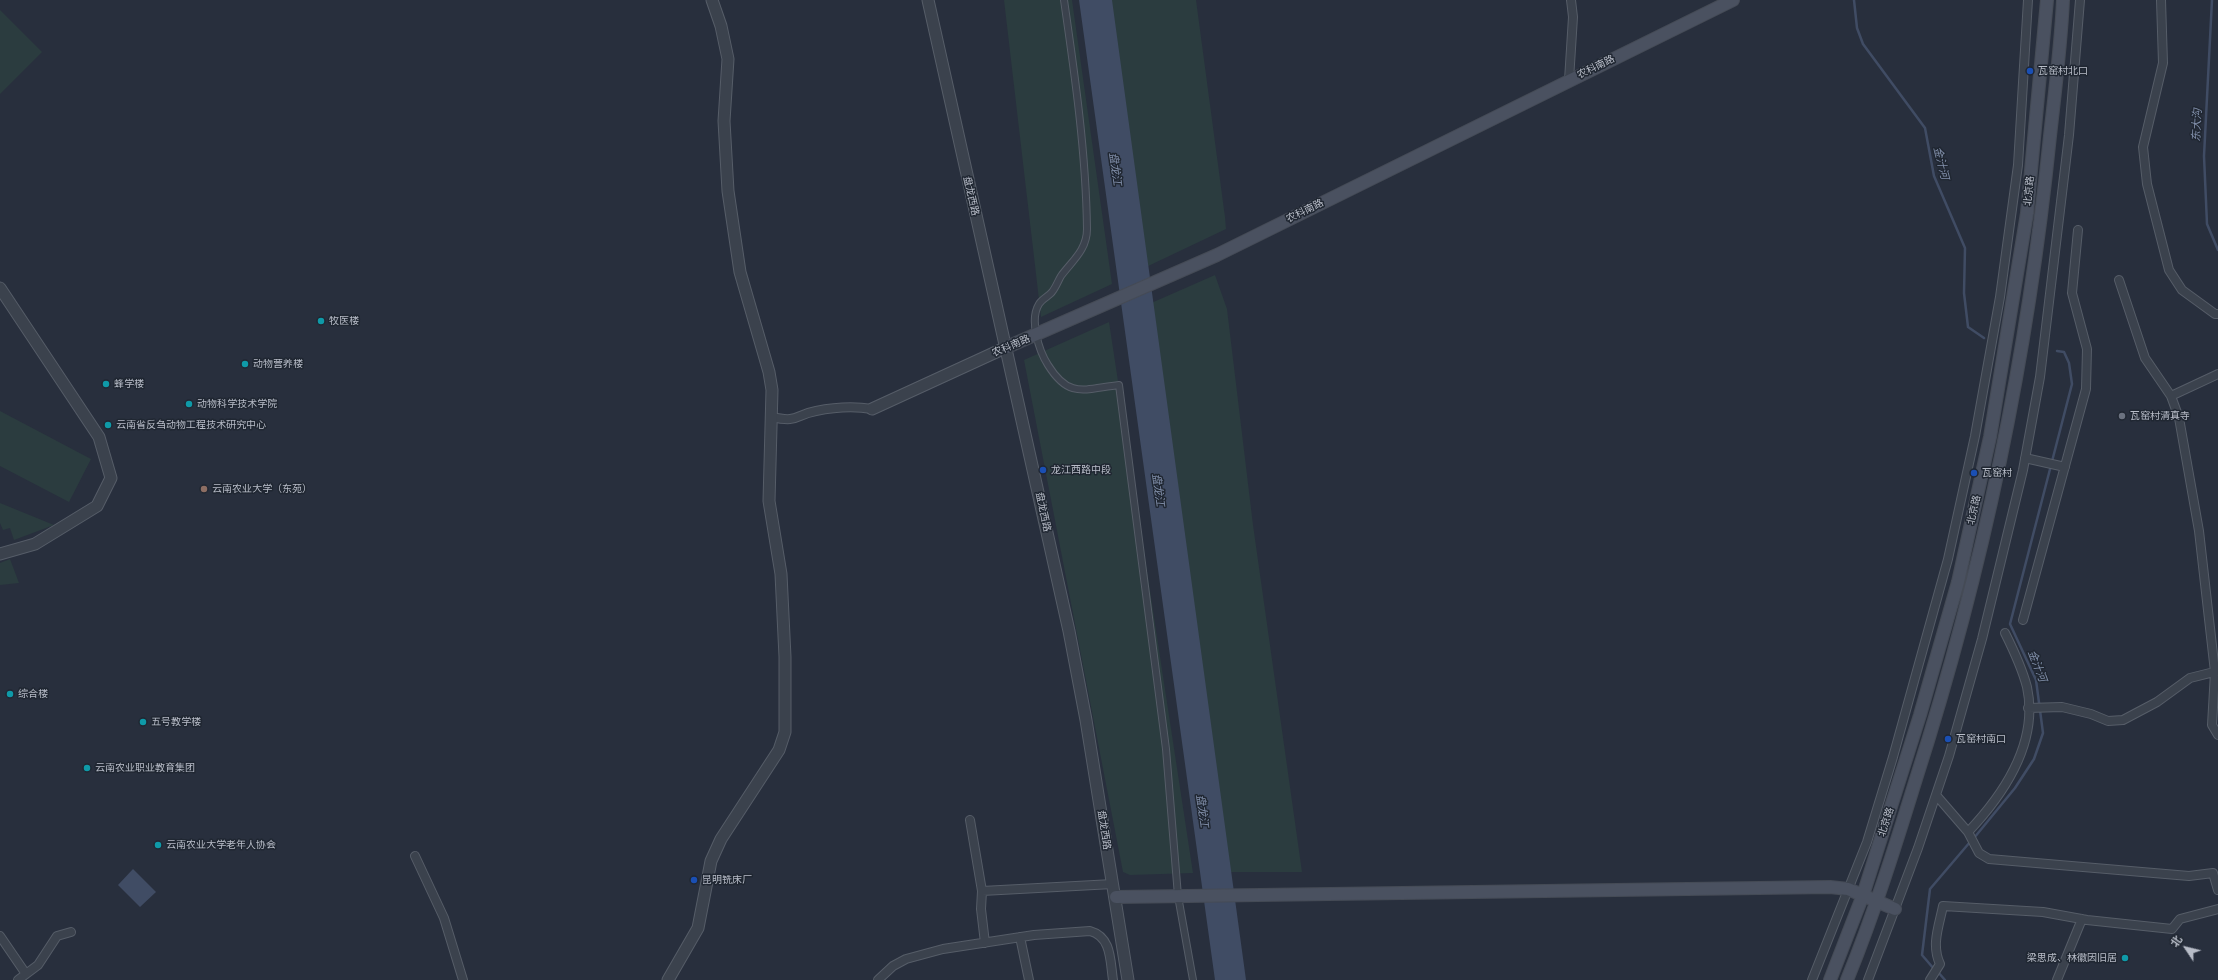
<!DOCTYPE html>
<meta charset="utf-8">
<style>
body{margin:0}
#map{position:relative;width:2218px;height:980px;overflow:hidden;background:#282f3d;font-family:Inter,"Noto Sans SC",sans-serif}
canvas{display:block}
.north{position:absolute;left:2166px;top:928px;width:40px;height:40px;-webkit-text-stroke:3px #202732;paint-order:stroke;rotate:305deg;font-size:11px;font-weight:700;line-height:16px;text-align:center;color:#b8bdc8}
.north::after{content:'';display:block;margin:auto;width:14px;height:18px;background:#b8bdc8;clip-path:polygon(50% 0,100% 100%,50% 72%,0 100%)}
</style>
<div id="map">
<canvas width="2218" height="980"></canvas>
<div class="north">北</div>
</div>
<script>
const c = document.querySelector('canvas').getContext('2d');
c.lineJoin = 'round';
function paint(path, color) {
  c.fillStyle = color;
  c.fill(path, 'evenodd');
}
function stroke(path, color, width, dash) {
  c.strokeStyle = color;
  c.lineWidth = width;
  c.lineCap = dash ? 'butt' : 'round';
  c.setLineDash(dash || []);
  c.stroke(path);
}
function label(font, color, halo, rows, align = 'center') {
  c.font = font + ' Inter,"Noto Sans SC",sans-serif';
  c.lineWidth = 3;
  c.setLineDash([]);
  c.textBaseline = 'middle';
  c.strokeStyle = halo;
  c.fillStyle = color;
  for (const [text, x, y, turn = 0] of rows) {
    c.save();
    c.translate(x, y);
    c.rotate((+turn || 0) * Math.PI / 180);
    c.textAlign = isNaN(turn) ? turn : align;
    if (halo) c.strokeText(text, 0, 0);
    c.fillText(text, 0, 0);
    c.restore();
  }
}
const green = new Path2D(`
 M 1004,0 L 1072,0 L 1112,284 L 1041,317 Z
 M 1108,0 L 1196,0 L 1225,217 L 1226,229 L 1144,268 Z
 M 0,10 L 42,52 L 0,94 Z
 M 1215,275 L 1227,309 L 1253,525 L 1302,872 L 1227,872 L 1149,304 Z
 M 1109,322 L 1193,873 L 1130,875 L 1123,872 L 1024,360 Z
 M 0,411 L 91,459 L 69,502 L 0,466 Z
 M 0,503 L 54,525 L 14,540 L 10,528 L 3,530 L 0,523 Z
 M 10,559 L 19,583 L 0,585 L 0,563 Z`);
const water = new Path2D(`
 M 1079,0 L 1112,0 L 1246,980 L 1215,980 Z
 M 133,869 L 156,892 L 140,907 L 118,885 Z`);
const stream = new Path2D(`
 M 1854,0 L 1857,28 L 1863,44 L 1925,128 L 1934,176 L 1965,248 L 1964,293 L 1968,327 L 1984,338
 M 2212,0 L 2204,156 L 2207,224 L 2218,250
 M 1974,838 L 2015,788 L 2034,759 L 2043,733 L 2036,680 L 2010,624 L 2072,384 L 2069,363 L 2064,352 L 2057,351
 M 1934,969 L 1922,955 L 1930,889 L 1970,842
 M 1938,972 L 1945,980`);
const pedestrian = new Path2D(`
 M 1064,0 C 1075,76 1086,153 1087,229 C 1087,250 1072,261 1061,276 C 1058,281 1056,287 1052,292 C 1049,296 1042,299 1039,304 C 1029,320 1039,351 1048,365 C 1069,399 1084,389 1119,385 L 1166,749 L 1178,896 L 1193,980`);
const minor = new Path2D(`
 M 2161,0 L 2163,63 L 2143,147 L 2147,184 L 2169,270 L 2182,290 L 2215,314 L 2218,314
 M 1569,80 L 1573,17 L 1571,0
 M 2119,280 L 2145,358 L 2171,396 L 2179,418 L 2199,531 L 2215,672 L 2212,725 L 2218,735
 M 2171,396 L 2218,374
 M 772,417 C 799,423 794,415 816,411 C 836,407 853,406 872,409
 M 2025,458 L 2065,467
 M 2023,620 L 2086,389 L 2087,349 L 2072,293 L 2078,230
 M 2028,708 L 2062,707 L 2091,714 L 2108,721 L 2123,720 L 2157,702 L 2190,678 L 2218,671
 M 1936,795 L 1968,832 C 2004,794 2039,743 2027,687 C 2022,668 2014,651 2005,633
 M 970,820 L 982,891 L 981,909 L 985,943
 M 1968,832 L 1979,853 L 1989,859 L 2189,876 L 2213,873 L 2218,890
 M 415,856 L 444,918 L 463,980
 M 982,891 L 1113,884
 M 0,936 L 26,974
 M 1020,937 L 1029,980
 M 18,980 L 38,965 L 57,936 L 71,932
 M 878,980 L 893,966 L 906,959 L 943,949 L 1034,935 L 1090,931 C 1112,937 1110,961 1113,980
 M 1812,980 L 1867,842 L 1893,757 L 1948,559 L 1975,436 L 2000,297 L 2018,165 L 2028,0
 M 1868,980 L 1918,848 L 1949,756 L 1982,639 L 2023,470 L 2040,377 L 2069,135 L 2080,0
 M 1930,980 L 1940,964 C 1931,945 1939,926 1943,906 L 2043,912 L 2087,920 L 2172,929 L 2180,919 L 2218,909
 M 2057,980 L 2082,919`);
const tertiary = new Path2D(`
 M 928,0 L 1069,631 L 1086,720 L 1128,980
 M 0,288 L 99,437 L 111,478 L 97,506 L 35,544 L 0,554
 M 872,409 L 1007,347
 M 668,980 L 698,928 L 711,861 L 721,839 L 779,750 L 785,732 L 785,657 L 781,574 L 769,501 L 772,390 L 769,372 L 740,272 L 728,191 L 724,121 L 728,59 L 721,26 L 712,0`);
const secondary = new Path2D(`
 M 1007,347 L 1217,255 L 1733,0
 M 1116,897 L 1830,887 L 1848,889 L 1895,909
 M 1830,980 L 1863,895 L 1920,715 L 1958,582 L 1990,437 L 2027,213 L 2047,0
 M 1847,980 C 1874,914 1895,847 1916,779 C 1983,570 2028,355 2050,136 C 2055,91 2061,45 2063,0`);
const markers = [
 [2030,71,4,"#1a4fb4"],
 [321,321,4,"#0f9aa8"],
 [245,364,4,"#0f9aa8"],
 [106,384,4,"#0f9aa8"],
 [189,404,4,"#0f9aa8"],
 [2122,416,4,"#6b7280"],
 [108,425,4,"#0f9aa8"],
 [1043,470,4,"#1a4fb4"],
 [1974,473,4,"#1a4fb4"],
 [204,489,4,"#8d6e63"],
 [10,694,4,"#0f9aa8"],
 [143,722,4,"#0f9aa8"],
 [1948,739,4,"#1a4fb4"],
 [87,768,4,"#0f9aa8"],
 [158,845,4,"#0f9aa8"],
 [694,880,4,"#1a4fb4"],
 [2125,958,4,"#0f9aa8"]
];
const streetNames = [
 ["农科南路",1596,67,-26],
 ["北京路",2029,191,-84],
 ["盘龙西路",971,196,77],
 ["农科南路",1305,211,-26],
 ["农科南路",1011,346,-23],
 ["北京路",1974,510,-77],
 ["盘龙西路",1043,512,78],
 ["北京路",1886,822,-72],
 ["盘龙西路",1104,830,81]
];
const poiNames = [
 ["瓦窑村北口",2038,71],
 ["牧医楼",329,321],
 ["动物营养楼",253,364],
 ["蜂学楼",114,384],
 ["动物科学技术学院",197,404],
 ["瓦窑村清真寺",2130,416],
 ["云南省反刍动物工程技术研究中心",116,425],
 ["龙江西路中段",1051,470],
 ["瓦窑村",1982,473],
 ["云南农业大学（东苑）",212,489],
 ["综合楼",18,694],
 ["五号教学楼",151,722],
 ["瓦窑村南口",1956,739],
 ["云南农业职业教育集团",95,768],
 ["云南农业大学老年人协会",166,845],
 ["昆明铣床厂",702,880],
 ["梁思成、林徽因旧居",2117,958,"right"]
];
const waterNames = [
 ["东大沟",2197,125,-87],
 ["金汁河",1941,163,76],
 ["盘龙江",1115,169,82],
 ["盘龙江",1158,490,82],
 ["金汁河",2037,666,69],
 ["盘龙江",1202,811,82]
];
paint(green, '#2b3c3f');
paint(water, '#404c64');
stroke(stream, '#404c64', 2.5);
stroke(pedestrian, '#565d68', 8);
stroke(minor, '#565d68', 10);
stroke(tertiary, '#565d68', 13);
stroke(secondary, '#454b56', 14);
stroke(pedestrian, '#3b424d', 6);
stroke(minor, '#3b424d', 8);
stroke(tertiary, '#3b424d', 11);
stroke(secondary, '#4a5160', 12);
for (const [x, y, r, color] of markers) {
  const dot = new Path2D();
  dot.arc(x, y, r, 0, 2 * Math.PI);
  c.fillStyle = color;
  c.fill(dot);
  stroke(dot, '#202732', 1.5);
}
label('10px', '#b8bdc8', '#202732', streetNames);
label('10px', '#b8bdc8', '#202732', poiNames, 'left');
label('italic 11px', '#8391ac', '#202732', waterNames);
</script>
